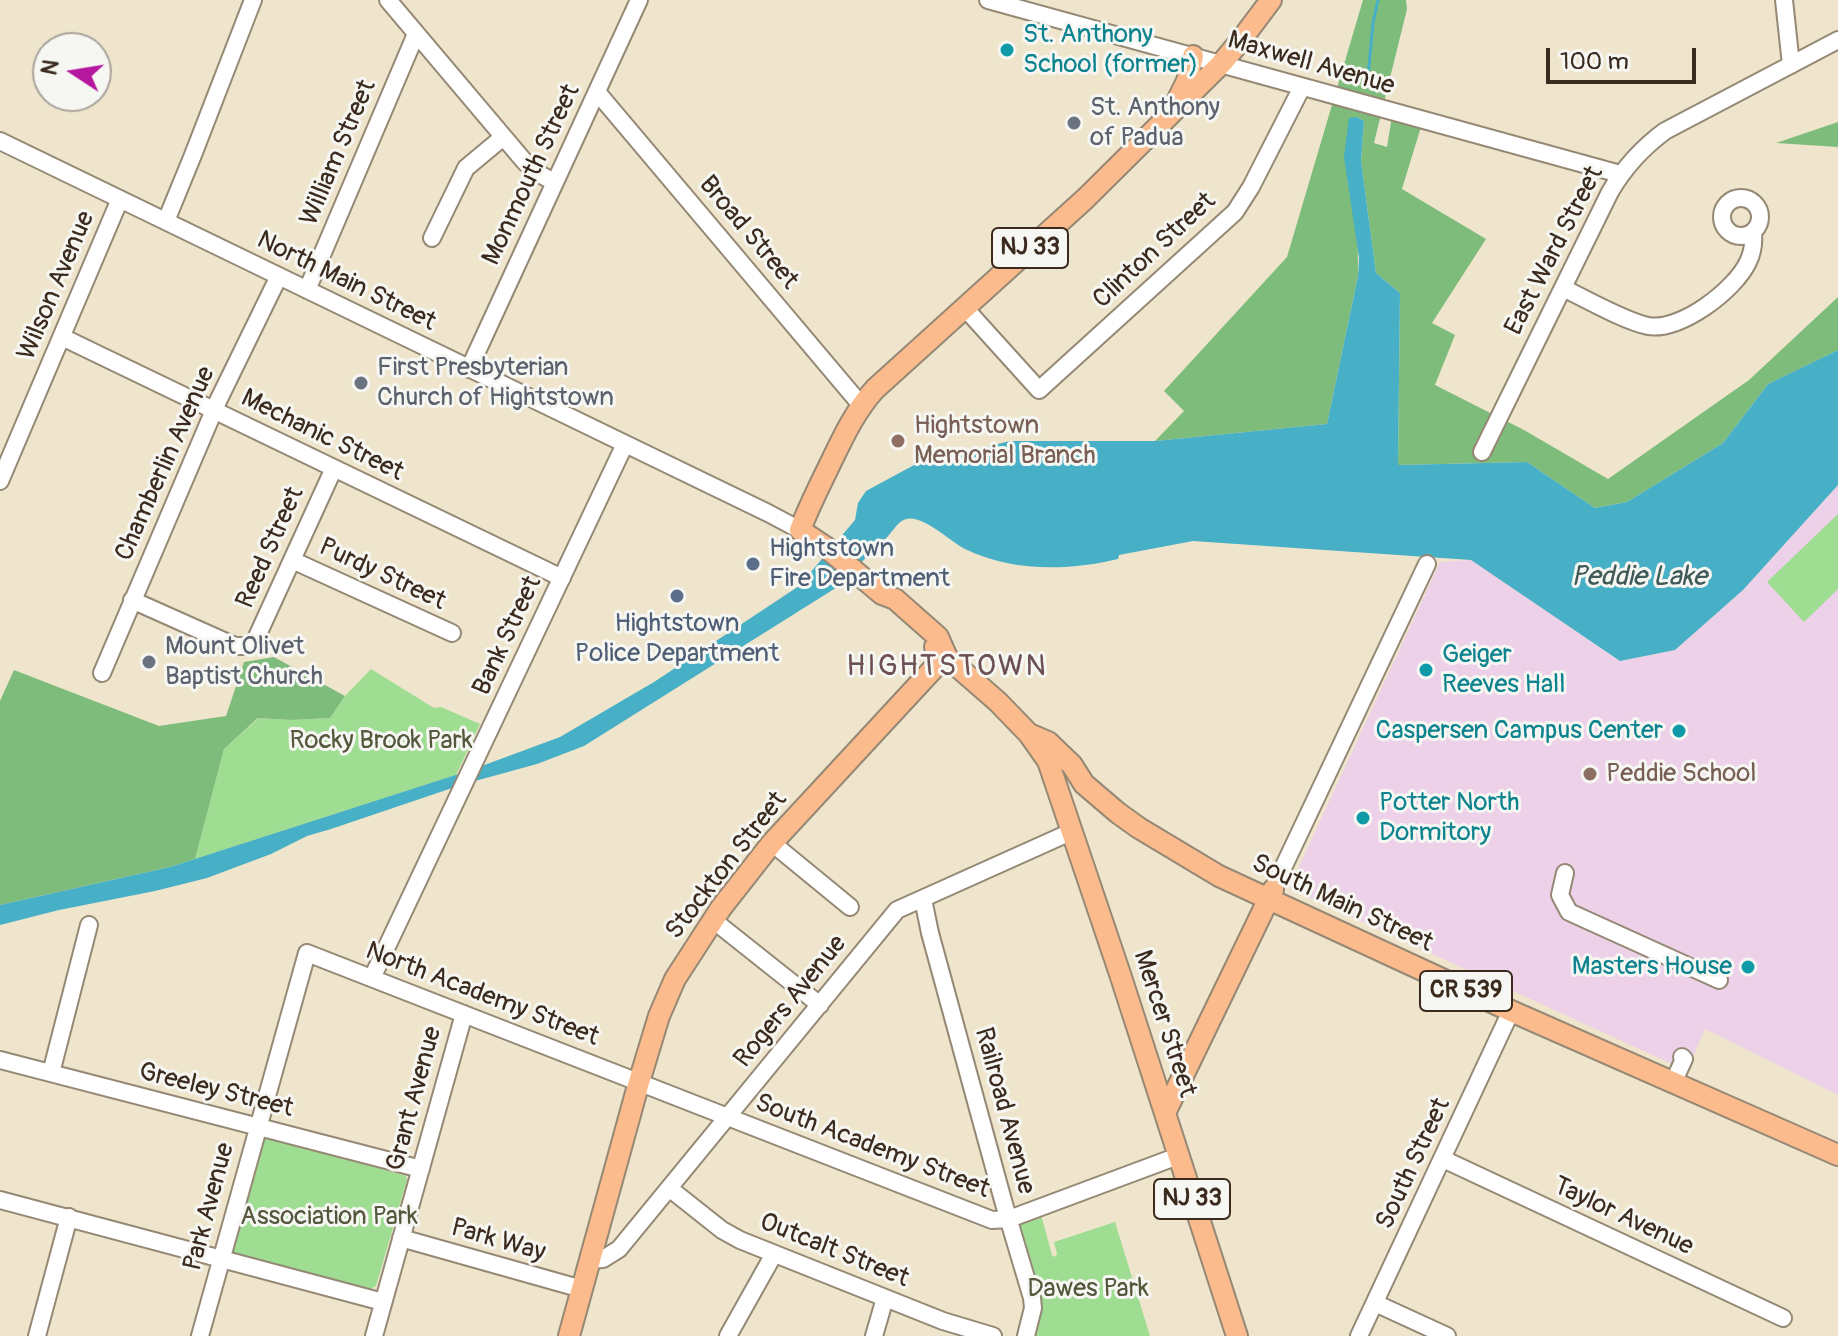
<!DOCTYPE html>
<style>
body{margin:0}
#map{position:relative;width:1838px;height:1336px;overflow:hidden;background:#efe5cc;font-family:Pangolin,sans-serif}
canvas{display:block}
.north{position:absolute;left:32px;top:32px;width:80px;height:80px;box-sizing:border-box;background:#f6f6f2;border:2px solid #aba49d;border-radius:50%;rotate:282deg;font-size:22px;font-weight:700;line-height:32px;text-align:center;color:#3b2a1e}
.north::after{content:'';display:block;margin:auto;width:28px;height:36px;background:#b5179e;clip-path:polygon(50% 0,100% 100%,50% 72%,0 100%)}
.scale{position:absolute;left:1546px;top:48px;width:150px;height:36px;box-sizing:border-box;border:4px solid #3b2a1e;border-top:0;padding-left:10px;font-size:24px;line-height:28px;white-space:nowrap;color:#3b2a1e;-webkit-text-stroke:6px #f6f6f2;paint-order:stroke}
</style>
<div id="map">
<canvas width="1838" height="1336"></canvas>
<div class="north">N</div>
<div class="scale">100 m</div>
</div>
<script>
const c = document.querySelector('canvas').getContext('2d');
c.lineJoin = 'round';
function paint(path, color) {
  c.fillStyle = color;
  c.fill(path, 'evenodd');
}
function stroke(path, color, width, dash) {
  c.strokeStyle = color;
  c.lineWidth = width;
  c.lineCap = dash ? 'butt' : 'round';
  c.setLineDash(dash || []);
  c.stroke(path);
}
function label(font, color, halo, rows, align = 'center') {
  c.font = font + ' Pangolin,sans-serif';
  c.lineWidth = 6;
  c.setLineDash([]);
  c.textBaseline = 'middle';
  c.strokeStyle = halo;
  c.fillStyle = color;
  for (const [text, x, y, turn = 0] of rows) {
    c.save();
    c.translate(x, y);
    c.rotate((+turn || 0) * Math.PI / 180);
    c.textAlign = isNaN(turn) ? turn : align;
    if (halo) c.strokeText(text, 0, 0);
    c.fillText(text, 0, 0);
    c.restore();
  }
}
const built = new Path2D(`
 M 1838,485 L 1838,1095 L 1705,1029 L 1687,1071 L 1289,888 L 1440,562 L 1471,560 L 1620,661 L 1675,650 L 1743,590 Z`);
const green = new Path2D(`
 M 1838,514 L 1838,589 L 1804,622 L 1767,582 Z
 M 371,669 L 434,708 L 441,707 L 480,724 L 456,775 L 195,859 L 224,749 L 259,718 L 292,720 L 330,718 L 345,696 Z
 M 266,1136 L 406,1176 L 407,1180 L 376,1286 L 369,1290 L 363,1290 L 235,1255 L 232,1252 L 260,1157 L 261,1141 Z
 M 1040,1211 L 1052,1255 L 1055,1257 L 1057,1254 L 1054,1242 L 1115,1222 L 1150,1336 L 1033,1336 L 1015,1221 Z`);
const forest = new Path2D(`
 M 1363,0 L 1406,0 L 1407,9 L 1374,143 L 1387,147 L 1393,110 L 1424,117 L 1402,189 L 1486,239 L 1432,323 L 1455,335 L 1435,385 L 1524,430 L 1608,479 L 1749,380 L 1838,297 L 1838,350 L 1768,384 L 1723,443 L 1627,502 L 1595,508 L 1527,462 L 1398,465 L 1400,293 L 1376,273 L 1361,161 L 1364,121 L 1357,117 L 1358,276 L 1327,424 L 1155,441 L 1184,411 L 1164,391 L 1287,257 Z
 M 1838,122 L 1838,147 L 1776,143 Z
 M 274,657 L 345,696 L 330,718 L 292,720 L 258,718 L 224,749 L 195,859 L 170,867 L 0,905 L 0,701 L 14,670 L 159,726 L 226,716 L 244,662 Z`);
const water = new Path2D(`
 M 1357,117 L 1364,121 L 1361,161 L 1376,273 L 1400,293 L 1398,465 L 1527,462 L 1595,508 L 1627,502 L 1723,443 L 1768,384 L 1838,350 L 1838,485 L 1743,590 L 1675,650 L 1620,661 L 1471,560 L 1193,541 L 1119,555 L 1118,559 C 1069,571 1012,572 965,549 C 950,541 922,514 906,519 C 896,522 892,534 884,540 C 876,547 881,540 874,547 C 870,551 867,557 862,562 C 857,567 850,572 843,578 L 842,584 L 584,746 L 537,764 L 464,784 L 331,829 L 307,836 L 271,854 L 207,878 L 155,891 L 59,910 L 0,925 L 0,905 L 170,867 L 471,770 L 560,737 L 654,682 L 799,586 L 855,520 L 858,503 L 866,491 L 916,464 L 1010,441 L 1155,441 L 1327,424 L 1358,276 L 1359,258 L 1344,157 L 1349,118 Z`);
const stream = new Path2D(`
 M 1367,87 L 1373,23 L 1378,0`);
const minor = new Path2D(`
 M 388,0 L 524,161 L 534,171 L 554,182
 M 988,0 L 1620,174
 M 1784,0 L 1791,65
 M 597,92 L 861,405
 M 0,141 L 768,513 L 800,530
 M1722 217a19 19 0 1 1 38 0a19 19 0 1 1-38 0Z
 M 166,221 L 193,155 L 253,0
 M 432,238 L 466,168 L 502,138
 M 1563,288 C 1586,299 1624,321 1648,326 C 1680,332 1735,290 1748,262 C 1753,252 1754,243 1753,232
 M 307,290 L 416,34
 M 964,307 L 1039,390 L 1235,212 L 1251,187 L 1302,87
 M 62,337 L 562,578
 M 469,369 L 639,0
 M 1482,452 L 1610,192 C 1625,166 1642,148 1665,131 L 1838,40
 M 0,481 L 120,199
 M 292,560 L 452,633
 M 132,600 L 235,646 L 249,646 L 255,641 L 334,468
 M 102,673 L 218,401 L 279,276
 M 772,843 L 850,907
 M 1565,873 L 1560,895 L 1569,912 L 1719,980
 M 1273,889 L 1427,564
 M 923,899 L 930,933 L 1004,1204 L 1032,1298 L 1033,1308 L 1026,1336
 M 713,920 L 820,1005
 M 372,978 L 625,444
 M 0,1060 L 421,1169
 M 51,1073 L 89,925
 M 1673,1083 L 1684,1059 L 1682,1057
 M 1443,1159 L 1783,1318
 M 669,1188 L 722,1230 L 740,1240 L 943,1321 L 993,1336
 M 0,1200 L 383,1302
 M 401,1238 L 582,1289
 M 590,1260 L 603,1259 L 619,1249 L 897,910 L 1073,831
 M 1375,1303 L 1447,1336
 M 37,1336 L 69,1217
 M 200,1336 L 307,953 L 992,1220 L 1009,1219 L 1178,1156
 M 374,1336 L 464,1014
 M 728,1336 L 774,1254
 M 874,1336 L 885,1298
 M 1359,1336 L 1511,1011`);
const major = new Path2D(`
 M 1177,101 L 1187,81 L 1193,56
 M 935,647 L 998,702 L 1029,734 L 1048,761 L 1120,974 L 1237,1336
 M 946,655 L 938,637 L 895,599 L 882,594 L 827,548 L 800,530 C 809,506 821,483 832,460 C 844,435 856,410 875,389 L 1085,199 L 1221,64 L 1241,40 L 1271,0
 M 1029,734 L 1048,742 L 1072,765 L 1084,784 L 1118,813 L 1139,828 L 1219,876 L 1511,1011 L 1838,1155
 M 1165,1113 L 1273,890
 M 569,1336 L 639,1082 L 659,1016 L 675,979 L 721,908 L 772,843 L 946,655`);
const markers = [
 [1007,50,8,"#0f9aa8"],
 [1074,123,8,"#6b7280"],
 [361,383,8,"#6b7280"],
 [898,441,8,"#8d6e63"],
 [753,564,8,"#5c6f8a"],
 [677,596,8,"#5c6f8a"],
 [149,662,8,"#6b7280"],
 [1426,670,8,"#0f9aa8"],
 [1679,731,8,"#0f9aa8"],
 [1590,774,8,"#8d6e63"],
 [1363,818,8,"#0f9aa8"],
 [1748,967,8,"#0f9aa8"]
];
const shields = [
 [1030,248,76],
 [1466,991,92],
 [1192,1199,76]
];
const shieldNames = [
 ["NJ 33",1030,248],
 ["CR 539",1466,991],
 ["NJ 33",1192,1199]
];
const cultureNames = [
 ["St. Anthony",1023,35],
 ["School (former)",1023,65],
 ["Geiger",1442,655],
 ["Reeves Hall",1442,685],
 ["Caspersen Campus Center",1663,731,"right"],
 ["Potter North",1379,803],
 ["Dormitory",1379,833],
 ["Masters House",1732,967,"right"]
];
const streetNames = [
 ["Maxwell Avenue",1311,64,16],
 ["William Street",339,153,-67],
 ["Monmouth Street",532,175,-65],
 ["Broad Street",748,233,50],
 ["Clinton Street",1155,251,-43],
 ["East Ward Street",1555,251,-63],
 ["North Main Street",346,282,26],
 ["Wilson Avenue",57,286,-67],
 ["Mechanic Street",322,436,26],
 ["Chamberlin Avenue",166,464,-66],
 ["Reed Street",271,548,-66],
 ["Purdy Street",382,575,25],
 ["Bank Street",508,636,-65],
 ["Stockton Street",727,866,-52],
 ["South Main Street",1342,904,25],
 ["North Academy Street",482,995,21],
 ["Rogers Avenue",791,1002,-51],
 ["Mercer Street",1164,1024,72],
 ["Greeley Street",216,1091,14],
 ["Grant Avenue",415,1099,-75],
 ["Railroad Avenue",1004,1111,75],
 ["South Academy Street",872,1147,21],
 ["South Street",1414,1164,-65],
 ["Park Avenue",210,1207,-75],
 ["Taylor Avenue",1623,1217,25],
 ["Park Way",498,1241,16],
 ["Outcalt Street",834,1251,22]
];
const worshipNames = [
 ["St. Anthony",1090,108],
 ["of Padua",1090,138],
 ["First Presbyterian",377,368],
 ["Church of Hightstown",377,398],
 ["Mount Olivet",165,647],
 ["Baptist Church",165,677]
];
const educationNames = [
 ["Hightstown",914,426],
 ["Memorial Branch",914,456],
 ["Peddie School",1606,774]
];
const serviceNames = [
 ["Hightstown",769,549],
 ["Fire Department",769,579],
 ["Hightstown",677,624,"center"],
 ["Police Department",677,654,"center"]
];
const parkNames = [
 ["Rocky Brook Park",381,741],
 ["Association Park",329,1217],
 ["Dawes Park",1088,1289]
];
const waterNames = [
 ["Peddie Lake",1639,578]
];
const quarterNames = [
 ["HIGHTSTOWN",947,667]
];
paint(built, '#edd1e9');
paint(green, '#9edd92');
paint(forest, '#7ebc7c');
paint(water, '#47afc6');
stroke(stream, '#47afc6', 3);
stroke(minor, '#958875', 20);
stroke(major, '#958875', 24);
stroke(minor, '#fff', 16);
stroke(major, '#fbbb8c', 20);
for (const [x, y, r, color] of markers) {
  const dot = new Path2D();
  dot.arc(x, y, r, 0, 2 * Math.PI);
  c.fillStyle = color;
  c.fill(dot);
  stroke(dot, '#f6f6f2', 3);
}
for (const [x, y, w] of shields) {
  const box = new Path2D();
  box.roundRect(x - w / 2, y - 20, w, 40, 6);
  c.fillStyle = '#f6f6f2';
  c.fill(box);
  stroke(box, '#3b2a1e', 2);
}
label('bold 24px', '#3b2a1e', null, shieldNames);
label('26px', '#0d838f', '#f6f6f2', cultureNames, 'left');
label('26px', '#3b2a1e', '#f6f6f2', streetNames);
label('26px', '#5b616d', '#f6f6f2', worshipNames, 'left');
label('26px', '#785e54', '#f6f6f2', educationNames, 'left');
label('26px', '#4e5e75', '#f6f6f2', serviceNames, 'left');
label('26px', '#54573b', '#f6f6f2', parkNames);
label('italic 28px', '#3f5959', '#f6f6f2', waterNames);
c.letterSpacing = '2px';
label('30px', '#6d5054', '#f6f6f2', quarterNames);
c.letterSpacing = '0px';
</script>
